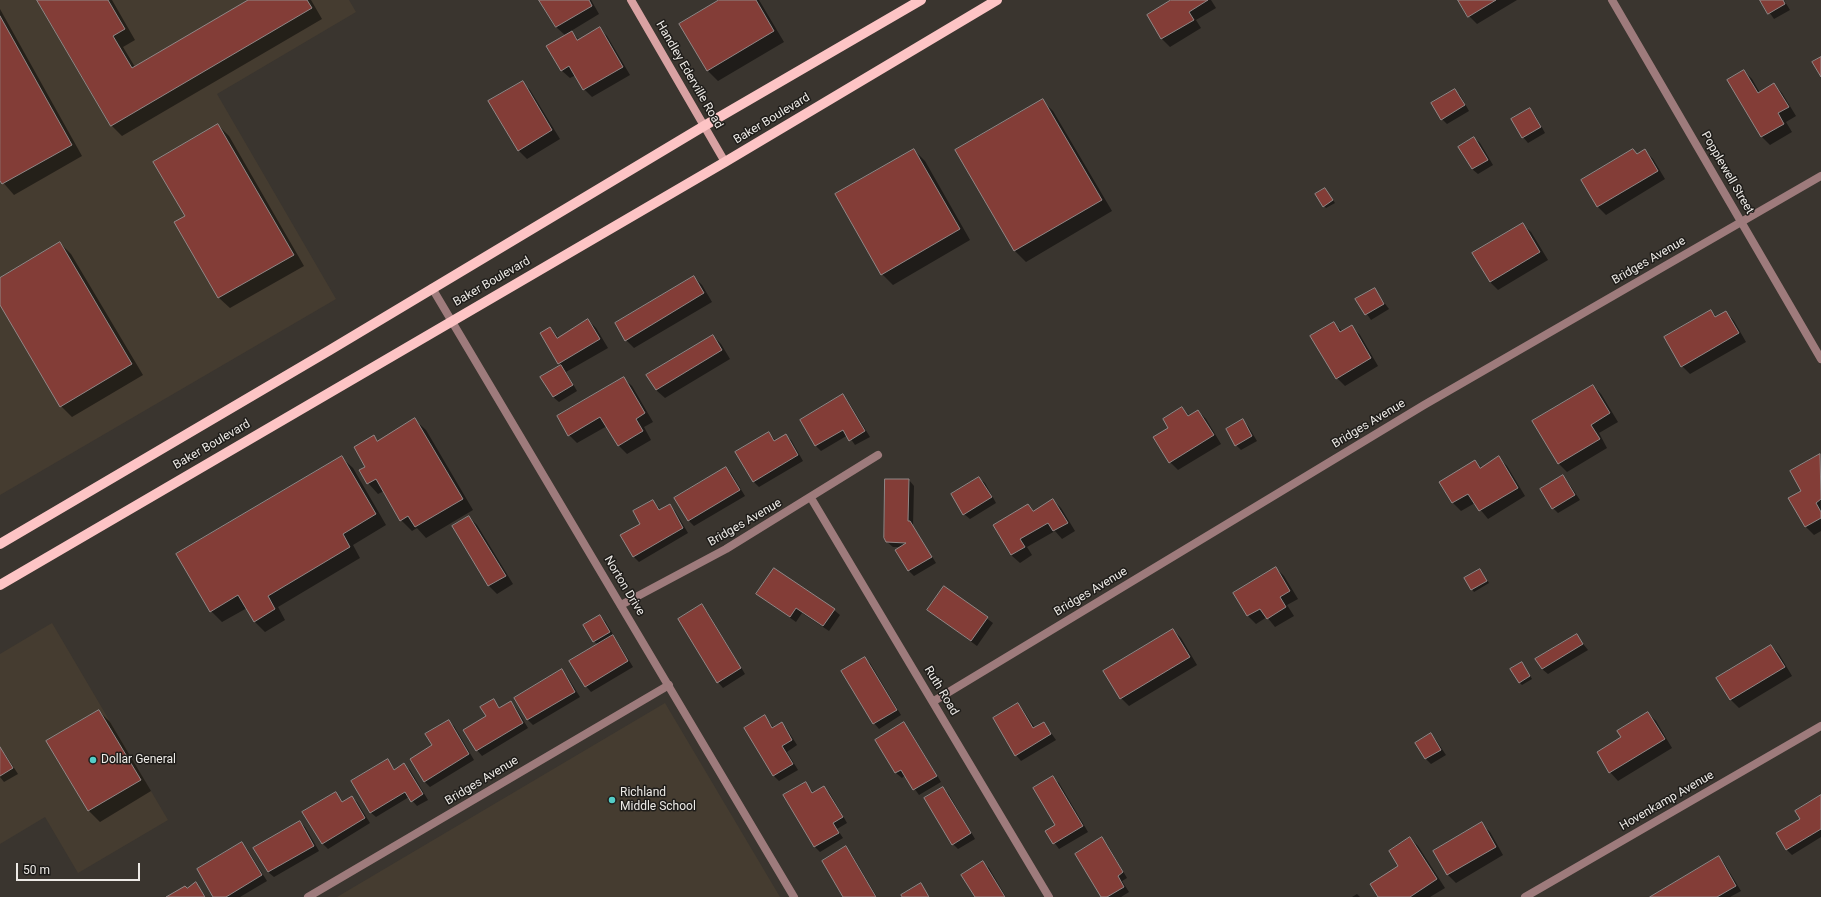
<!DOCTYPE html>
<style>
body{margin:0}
#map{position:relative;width:1821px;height:897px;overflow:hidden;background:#3a352f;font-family:Roboto,sans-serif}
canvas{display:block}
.scale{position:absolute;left:16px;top:863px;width:124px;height:18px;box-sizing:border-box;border:2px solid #edeae6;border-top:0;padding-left:5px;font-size:12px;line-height:14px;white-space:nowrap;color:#edeae6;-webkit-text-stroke:3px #1f1d1a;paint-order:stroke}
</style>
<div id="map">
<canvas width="1821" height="897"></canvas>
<div class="scale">50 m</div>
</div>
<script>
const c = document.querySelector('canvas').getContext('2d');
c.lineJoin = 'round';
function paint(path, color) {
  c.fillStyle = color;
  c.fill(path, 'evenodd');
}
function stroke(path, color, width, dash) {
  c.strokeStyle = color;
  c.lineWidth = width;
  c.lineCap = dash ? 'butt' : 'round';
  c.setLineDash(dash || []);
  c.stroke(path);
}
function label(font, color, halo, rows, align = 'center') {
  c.font = font + ' Roboto,sans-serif';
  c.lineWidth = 3;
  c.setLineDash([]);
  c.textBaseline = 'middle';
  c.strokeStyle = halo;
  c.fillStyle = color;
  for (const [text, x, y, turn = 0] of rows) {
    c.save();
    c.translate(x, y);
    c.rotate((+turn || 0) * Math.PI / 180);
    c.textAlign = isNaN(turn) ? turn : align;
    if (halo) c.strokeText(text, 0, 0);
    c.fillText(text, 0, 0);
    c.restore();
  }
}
const built = new Path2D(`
 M 0,0 L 349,0 L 356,12 L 217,94 L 336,299 L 0,495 Z
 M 52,623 L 168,820 L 78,873 L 45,817 L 0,844 L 0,654 Z
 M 665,703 L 780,897 L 337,897 Z`);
const shadow = new Path2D(`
 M 38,0 L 112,0 L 135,40 L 123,47 L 135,67 L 250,0 L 311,0 L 322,19 L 122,136 L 111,125 Z
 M 540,0 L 591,0 L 599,14 L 571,31 L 579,40 L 599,28 L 607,36 L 630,75 L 592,97 L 584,89 L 576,75 L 570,78 L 561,70 L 566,36 L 556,27 Z
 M 721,0 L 759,0 L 784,42 L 718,81 L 707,70 Z
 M 1173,0 L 1211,0 L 1216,8 L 1196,20 L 1201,28 L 1170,47 L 1162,39 L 1148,15 Z
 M 1459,0 L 1517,0 L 1477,24 L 1469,16 Z
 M 1761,0 L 1784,0 L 1790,10 L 1774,19 Z
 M 0,9 L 82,156 L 14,195 L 0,179 Z
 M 1744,71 L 1752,79 L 1760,93 L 1774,84 L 1782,93 L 1796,116 L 1786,122 L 1792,132 L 1770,145 L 1762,137 L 1729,80 Z
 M 522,82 L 530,90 L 560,139 L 527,159 L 519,151 L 489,102 Z
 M 1455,90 L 1460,95 L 1469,111 L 1447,124 L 1442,119 Z
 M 1042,100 L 1053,111 L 1112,211 L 1026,262 L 1015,251 L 956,151 Z
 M 1530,109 L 1535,115 L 1545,133 L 1528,143 L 1523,137 Z
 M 218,125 L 229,136 L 304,266 L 230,308 L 219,298 L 175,223 L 186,217 Z
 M 1474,138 L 1480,143 L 1493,165 L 1478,174 L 1472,169 L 1459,147 Z
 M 914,150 L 925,161 L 970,240 L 893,285 L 882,274 Z
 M 1633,150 L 1638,155 L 1645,151 L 1653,159 L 1665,179 L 1606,215 L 1598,207 L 1582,181 Z
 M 1325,189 L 1335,203 L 1326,208 L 1324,206 Z
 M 1522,224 L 1531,232 L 1548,260 L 1498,290 L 1490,282 Z
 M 60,243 L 71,254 L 143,375 L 72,417 L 61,406 L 0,303 L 0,279 Z
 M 694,277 L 702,285 L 712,302 L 634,348 L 626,340 Z
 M 1374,289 L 1389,309 L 1371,320 L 1357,300 Z
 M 1711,311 L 1717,317 L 1726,312 L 1734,321 L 1746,342 L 1690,374 L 1682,366 Z
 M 588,320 L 596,328 L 608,348 L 566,372 L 577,391 L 559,402 L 553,397 L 561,366 L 541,334 L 550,328 L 559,338 Z
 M 1333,323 L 1342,331 L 1352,327 L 1360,335 L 1378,366 L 1345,386 L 1337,378 Z
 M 713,336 L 721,344 L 730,359 L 665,398 L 656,390 L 648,375 Z
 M 623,378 L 632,386 L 653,422 L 644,427 L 651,440 L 627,454 L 619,446 L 607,426 L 577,443 L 569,435 Z
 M 1593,386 L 1601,394 L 1618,422 L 1599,433 L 1607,448 L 1567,472 L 1559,464 L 1534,422 Z
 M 843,395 L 848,401 L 870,437 L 855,445 L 848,435 L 821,451 L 816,446 L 801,420 Z
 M 1182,408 L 1190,416 L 1198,411 L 1206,419 L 1221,444 L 1178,470 L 1170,462 L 1169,428 Z
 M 415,420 L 426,430 L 473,510 L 426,538 L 417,528 L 412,531 L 401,520 L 384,491 L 378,494 L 368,483 L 366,467 L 374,436 L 378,441 Z
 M 1242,420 L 1248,426 L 1257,441 L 1241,450 L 1236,445 Z
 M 769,433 L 776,441 L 785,435 L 791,440 L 803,461 L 759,487 L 754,482 L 736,452 Z
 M 1820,455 L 1821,531 L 1814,535 L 1806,527 L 1789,498 L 1802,491 L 1791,472 Z
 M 342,458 L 353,468 L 386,525 L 353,545 L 360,558 L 278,607 L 285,620 L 265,632 L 254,621 L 247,608 L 222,622 L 211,611 Z
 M 1499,458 L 1507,466 L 1525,496 L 1488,519 L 1475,503 L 1461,511 L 1453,503 L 1441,482 L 1475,461 L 1482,468 Z
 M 726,468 L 731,473 L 745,496 L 694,526 L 689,521 L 675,498 Z
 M 1563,476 L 1568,482 L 1580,500 L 1558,513 L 1553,508 Z
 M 979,478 L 985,483 L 996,503 L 970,519 L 964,514 Z
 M 909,480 L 914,486 L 913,526 L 936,563 L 914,576 L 909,571 L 896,550 L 901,547 L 893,547 L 887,542 Z
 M 1053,500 L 1061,508 L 1075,531 L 1062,539 L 1055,531 L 1027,547 L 1032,555 L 1020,563 L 1011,555 L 1028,505 L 1034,511 Z
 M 653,501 L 661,510 L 669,506 L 675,511 L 688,533 L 639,562 L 634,557 L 621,536 L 641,524 Z
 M 469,517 L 477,525 L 513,584 L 497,594 L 489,586 L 453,527 Z
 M 1276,568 L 1284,576 L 1298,599 L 1287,605 L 1294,616 L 1275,627 L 1267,617 L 1256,624 L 1248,616 Z
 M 1480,570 L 1489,583 L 1474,592 L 1465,579 Z
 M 944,587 L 993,623 L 977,646 L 928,610 Z
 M 757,594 L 834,610 L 840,615 L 829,631 L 802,613 L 796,622 Z
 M 702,606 L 707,611 L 745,674 L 723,688 L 718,682 Z
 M 600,616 L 605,621 L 633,667 L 591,692 L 586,686 L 598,645 L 594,641 Z
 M 1173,630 L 1181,638 L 1197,665 L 1129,706 L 1121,698 Z
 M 1576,635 L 1588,650 L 1548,674 L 1542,669 Z
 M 1771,646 L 1779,654 L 1792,676 L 1739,708 L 1731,700 L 1718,678 Z
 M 865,658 L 870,663 L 901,715 L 879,729 L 874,723 Z
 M 1522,663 L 1532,679 L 1522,685 L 1519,682 Z
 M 562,671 L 567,676 L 580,697 L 533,725 L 528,720 L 515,699 Z
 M 494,700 L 501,709 L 511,703 L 516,708 L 528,728 L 482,756 L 477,750 Z
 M 1018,704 L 1023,710 L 1035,728 L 1044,723 L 1056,740 L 1021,761 L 1016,755 L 994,719 Z
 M 99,711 L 110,722 L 151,791 L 100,822 L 89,811 L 47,742 Z
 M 1648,713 L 1656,721 L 1672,748 L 1618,781 L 1610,772 L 1623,738 Z
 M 765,717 L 774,728 L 782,723 L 787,729 L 797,745 L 787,752 L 798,770 L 779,781 L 774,776 L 745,728 Z
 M 448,721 L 454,726 L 474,760 L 430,787 L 424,781 L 433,746 Z
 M 904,724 L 909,729 L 941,782 L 919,795 L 905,775 L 902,778 L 896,773 L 877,741 Z
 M 1431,734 L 1436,740 L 1446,755 L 1431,764 L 1426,759 L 1417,743 Z
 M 0,748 L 5,754 L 18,774 L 4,782 L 0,777 Z
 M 387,760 L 395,770 L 404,765 L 410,770 L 428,800 L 417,806 L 409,797 L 376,817 L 370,812 Z
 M 1053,778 L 1059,783 L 1088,832 L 1059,849 L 1046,831 L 1056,825 Z
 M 805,783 L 814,793 L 824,787 L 829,792 L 847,823 L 837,829 L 843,838 L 820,852 L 815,847 L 784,796 Z
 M 943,788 L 948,793 L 975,839 L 958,849 L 953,844 Z
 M 336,793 L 343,802 L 352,797 L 357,802 L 370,823 L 328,849 L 322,843 Z
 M 1821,796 L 1821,837 L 1792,855 L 1786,849 Z
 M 300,822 L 305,827 L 319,851 L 274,877 L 268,872 L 255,848 Z
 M 1481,824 L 1490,832 L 1503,855 L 1456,883 L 1448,875 L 1434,851 Z
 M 1410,838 L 1418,846 L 1445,888 L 1430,897 L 1379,897 L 1399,866 Z
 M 1102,839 L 1107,844 L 1127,878 L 1122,881 L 1129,892 L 1121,897 L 1102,897 Z
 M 242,843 L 247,849 L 267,881 L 240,897 L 215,897 Z
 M 846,848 L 851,853 L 877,897 L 845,897 Z
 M 1719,857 L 1724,863 L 1741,891 L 1730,897 L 1652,897 Z
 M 983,862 L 989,868 L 1006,897 L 976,897 Z
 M 196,884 L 206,897 L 168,897 L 187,889 Z
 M 920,884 L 930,897 L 903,897 Z
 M 1357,894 L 1360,897 L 1352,897 Z`);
const building = new Path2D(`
 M 37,0 L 108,0 L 125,29 L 113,36 L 132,68 L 248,0 L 307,0 L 312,8 L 111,126 Z
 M 539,0 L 589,0 L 592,6 L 556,27 Z
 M 719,0 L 756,0 L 774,31 L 707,71 L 679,24 Z
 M 1171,0 L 1208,0 L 1189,12 L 1194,20 L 1161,39 L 1147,15 Z
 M 1458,0 L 1496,0 L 1468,17 Z
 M 1760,0 L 1783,0 L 1785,4 L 1768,14 Z
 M 0,16 L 72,145 L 2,184 L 0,181 Z
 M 600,27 L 623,67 L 583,90 L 569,66 L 561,71 L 546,46 L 572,31 L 577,40 Z
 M 1821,57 L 1821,77 L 1812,62 Z
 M 1744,70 L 1758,93 L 1774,83 L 1789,107 L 1778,113 L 1784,124 L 1761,137 L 1727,80 Z
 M 523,81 L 552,130 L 518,151 L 488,101 Z
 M 1455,89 L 1465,105 L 1441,120 L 1431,103 Z
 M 1043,99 L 1102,200 L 1014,251 L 955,150 Z
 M 1530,108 L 1541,127 L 1522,138 L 1511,119 Z
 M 218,124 L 294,255 L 218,298 L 174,222 L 185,216 L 153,162 Z
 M 1474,137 L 1488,160 L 1472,169 L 1458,147 Z
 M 914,149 L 960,229 L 881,275 L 835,194 Z
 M 1633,149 L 1637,154 L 1645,149 L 1658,171 L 1597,207 L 1581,180 Z
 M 1325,188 L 1333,200 L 1323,207 L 1315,194 Z
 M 1523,223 L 1540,252 L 1490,282 L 1472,253 Z
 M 60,242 L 132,364 L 60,407 L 0,305 L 0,278 Z
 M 694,276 L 704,293 L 625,341 L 615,323 Z
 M 1375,288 L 1384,304 L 1365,315 L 1355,299 Z
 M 1711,310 L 1715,317 L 1726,311 L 1739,333 L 1681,367 L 1664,337 Z
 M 588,319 L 600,339 L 558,364 L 540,333 L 550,327 L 557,338 Z
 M 1334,322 L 1340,332 L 1352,325 L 1371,358 L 1336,379 L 1310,336 Z
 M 713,335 L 722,350 L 656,390 L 646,375 Z
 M 561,365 L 573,385 L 553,397 L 540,377 Z
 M 624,377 L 645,413 L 636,419 L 643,431 L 618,446 L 600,417 L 568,436 L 557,416 Z
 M 1593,385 L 1610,413 L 1591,425 L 1600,439 L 1558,464 L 1532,421 Z
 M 843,394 L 865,431 L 849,441 L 843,430 L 815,446 L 800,420 Z
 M 1182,407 L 1188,416 L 1198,410 L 1214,435 L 1169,463 L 1153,437 L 1168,428 L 1163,419 Z
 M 415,418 L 463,499 L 415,527 L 408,516 L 400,521 L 376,479 L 367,484 L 359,470 L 365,467 L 354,447 L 374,435 L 377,441 Z
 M 1243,419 L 1252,436 L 1235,446 L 1226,429 Z
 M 769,432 L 774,441 L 786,434 L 798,455 L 753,482 L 735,452 Z
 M 1820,454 L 1821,499 L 1816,503 L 1821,512 L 1821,518 L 1805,527 L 1788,498 L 1801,491 L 1790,471 Z
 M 342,456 L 376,514 L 343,534 L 350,547 L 268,596 L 275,609 L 254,622 L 238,595 L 210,612 L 176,554 Z
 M 1499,456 L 1518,488 L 1479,511 L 1468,494 L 1452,503 L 1439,482 L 1475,460 L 1480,468 Z
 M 726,467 L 740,490 L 688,521 L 674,498 Z
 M 1563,475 L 1575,495 L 1552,509 L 1540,489 Z
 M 979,477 L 992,497 L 963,515 L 951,494 Z
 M 885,479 L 909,479 L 908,521 L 910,521 L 932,557 L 908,571 L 895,550 L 906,543 L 886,542 L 884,538 Z
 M 1053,499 L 1068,523 L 1053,531 L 1048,523 L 1020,539 L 1025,547 L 1011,555 L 993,525 L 1028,504 L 1033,511 Z
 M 653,500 L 659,510 L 670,504 L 683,528 L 633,557 L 620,535 L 640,524 L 633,511 Z
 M 469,516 L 506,576 L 488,586 L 452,526 Z
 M 1276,567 L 1290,591 L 1280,597 L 1286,607 L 1267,619 L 1260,609 L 1247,616 L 1233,593 Z
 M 774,568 L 835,609 L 823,626 L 796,608 L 790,617 L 756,594 Z
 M 1480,569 L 1487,581 L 1471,590 L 1464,578 Z
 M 944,586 L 988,617 L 971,641 L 927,610 Z
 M 702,604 L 741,668 L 717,683 L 678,619 Z
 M 600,615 L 610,632 L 593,642 L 583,625 Z
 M 1173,629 L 1190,657 L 1120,699 L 1103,671 Z
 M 1577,634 L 1583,644 L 1542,669 L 1535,659 Z
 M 613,635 L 628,661 L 585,687 L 569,661 Z
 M 1771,645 L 1785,667 L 1730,700 L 1716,678 Z
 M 865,657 L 897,710 L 873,724 L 841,671 Z
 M 1522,662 L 1530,676 L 1519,683 L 1510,669 Z
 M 562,669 L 575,692 L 527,720 L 514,698 Z
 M 494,699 L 499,708 L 511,701 L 523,723 L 476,751 L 463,730 L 486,716 L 480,707 Z
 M 1018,703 L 1033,728 L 1044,722 L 1051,734 L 1015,756 L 993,718 Z
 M 99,710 L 141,780 L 88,811 L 46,741 Z
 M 1648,712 L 1665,739 L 1609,773 L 1597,752 L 1621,737 L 1617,731 Z
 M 765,715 L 772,728 L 782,722 L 792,740 L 782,746 L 793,764 L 773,776 L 744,728 Z
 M 449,720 L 469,754 L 424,782 L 410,759 L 432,745 L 425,734 Z
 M 904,722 L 937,776 L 913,790 L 901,770 L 895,773 L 875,740 Z
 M 1431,733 L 1441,750 L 1425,759 L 1415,743 Z
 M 0,747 L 13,768 L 0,776 Z
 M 388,759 L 394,770 L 404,763 L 423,794 L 411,802 L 405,792 L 370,813 L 351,781 Z
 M 1053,776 L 1083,826 L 1053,844 L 1045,831 L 1055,825 L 1033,788 Z
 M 806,782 L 812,793 L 824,786 L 843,817 L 833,823 L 839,833 L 814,847 L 783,795 Z
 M 943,787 L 971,833 L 952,845 L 924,798 Z
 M 336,792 L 342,802 L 352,796 L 365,818 L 322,844 L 302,812 Z
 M 1821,795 L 1821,829 L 1786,850 L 1776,833 L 1800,819 L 1795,811 Z
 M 300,821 L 314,846 L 268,872 L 253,848 Z
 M 1482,822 L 1496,847 L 1447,875 L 1433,851 Z
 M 1102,837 L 1123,872 L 1118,876 L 1124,887 L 1107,897 L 1101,897 L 1075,854 Z
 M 1410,837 L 1437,879 L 1410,897 L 1378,897 L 1370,884 L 1398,866 L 1389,851 Z
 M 242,842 L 262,875 L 226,897 L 213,897 L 197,869 Z
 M 846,846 L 876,897 L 843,897 L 822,861 Z
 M 1719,856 L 1736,886 L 1717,897 L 1650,897 Z
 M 983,861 L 1005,897 L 975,897 L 961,875 Z
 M 196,882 L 205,897 L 166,897 L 185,886 L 187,888 Z
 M 921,883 L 929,897 L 902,897 L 901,895 Z`);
const minor = new Path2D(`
 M 811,498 L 1049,897
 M 621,605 L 726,549 L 878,455
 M 934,701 L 1424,405 L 1821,176
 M 308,897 L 669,685
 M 1525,897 L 1821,726`);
const tertiary = new Path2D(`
 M 1612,0 L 1821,359
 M 432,288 L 794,897`);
const secondary = new Path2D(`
 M 631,0 L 725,162`);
const primary = new Path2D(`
 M 0,544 L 330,350 L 704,126 L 921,0
 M 0,585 L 725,162 L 997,0`);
const markers = [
 [93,760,4,"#54cdc8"],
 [612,800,4,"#54cdc8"]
];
const streetNames = [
 ["Handley Ederville Road",689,75,60],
 ["Baker Boulevard",772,119,-31],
 ["Popplewell Street",1727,173,60],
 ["Bridges Avenue",1649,261,-30],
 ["Baker Boulevard",492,282,-30],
 ["Bridges Avenue",1369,424,-31],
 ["Baker Boulevard",212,445,-30],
 ["Bridges Avenue",745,523,-30],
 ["Norton Drive",624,586,59],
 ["Bridges Avenue",1091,592,-31],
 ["Ruth Road",941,691,59],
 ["Bridges Avenue",482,781,-31],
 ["Hovenkamp Avenue",1667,801,-30]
];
const poiNames = [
 ["Dollar General",101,760],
 ["Richland",620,793],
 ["Middle School",620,807]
];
paint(built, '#453c30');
paint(shadow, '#0007');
paint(building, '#833d37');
stroke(building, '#918786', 1);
stroke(minor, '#9e7b7c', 8);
stroke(tertiary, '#9e7b7c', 8);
stroke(secondary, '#d9a2a3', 8);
stroke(primary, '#fdc4c5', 10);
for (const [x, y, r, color] of markers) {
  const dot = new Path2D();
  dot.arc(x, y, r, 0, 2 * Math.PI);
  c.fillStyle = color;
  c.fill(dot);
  stroke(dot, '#1f1d1a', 1.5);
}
label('12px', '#edeae6', '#1f1d1a', streetNames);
label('12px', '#edeae6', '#1f1d1a', poiNames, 'left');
</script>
